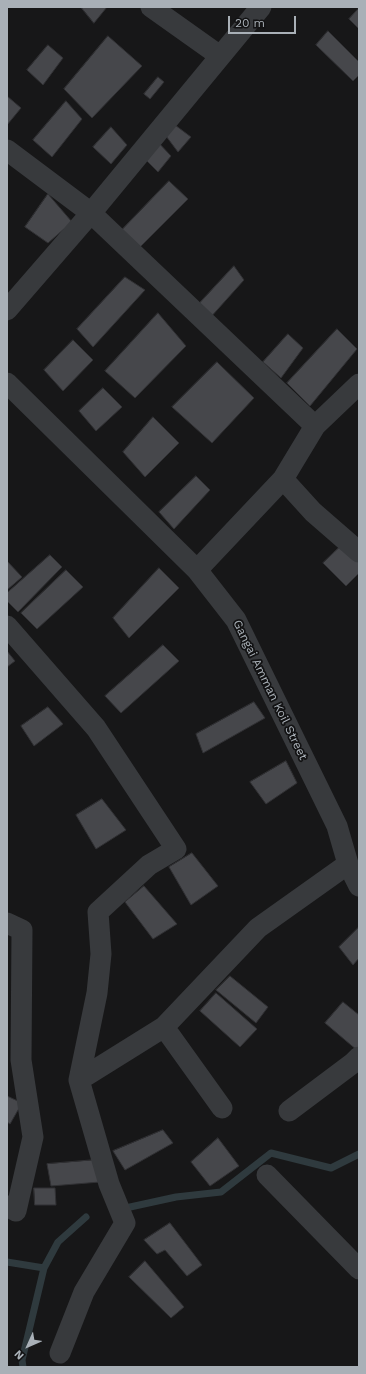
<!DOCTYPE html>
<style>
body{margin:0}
#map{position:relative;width:366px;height:1374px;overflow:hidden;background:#171718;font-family:"Work Sans",sans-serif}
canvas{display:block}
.frame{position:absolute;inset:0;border:8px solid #a9b0b7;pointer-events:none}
.north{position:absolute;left:8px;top:1326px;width:40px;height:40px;-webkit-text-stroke:3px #121213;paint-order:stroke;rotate:225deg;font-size:11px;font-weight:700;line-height:16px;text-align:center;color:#a9b0b7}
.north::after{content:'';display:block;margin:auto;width:14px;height:18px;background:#a9b0b7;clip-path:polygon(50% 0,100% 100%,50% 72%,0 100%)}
.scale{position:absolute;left:228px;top:16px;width:68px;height:18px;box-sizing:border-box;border:2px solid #a9b0b7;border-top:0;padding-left:5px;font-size:12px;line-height:14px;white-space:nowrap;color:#a9b0b7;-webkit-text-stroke:3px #121213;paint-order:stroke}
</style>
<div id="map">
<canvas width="366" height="1374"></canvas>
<div class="frame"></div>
<div class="north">N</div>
<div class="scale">20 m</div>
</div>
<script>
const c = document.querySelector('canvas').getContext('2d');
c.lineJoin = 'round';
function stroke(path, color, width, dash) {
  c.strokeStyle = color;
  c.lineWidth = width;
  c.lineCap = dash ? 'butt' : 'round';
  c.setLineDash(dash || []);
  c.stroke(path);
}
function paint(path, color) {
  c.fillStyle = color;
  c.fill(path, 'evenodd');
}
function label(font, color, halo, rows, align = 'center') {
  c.font = font + ' "Work Sans",sans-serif';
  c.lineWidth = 3.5;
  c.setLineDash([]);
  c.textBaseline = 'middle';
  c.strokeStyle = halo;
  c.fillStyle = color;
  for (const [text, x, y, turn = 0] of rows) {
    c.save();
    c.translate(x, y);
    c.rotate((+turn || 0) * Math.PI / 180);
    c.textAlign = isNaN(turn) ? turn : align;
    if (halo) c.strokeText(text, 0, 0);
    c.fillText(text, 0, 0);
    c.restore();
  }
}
const stream = new Path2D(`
 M 121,1209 L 176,1197 L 221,1192 L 271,1153 L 331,1168 L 359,1154
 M 7,1262 L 44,1268
 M 23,1367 L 22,1360 L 44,1268 L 58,1242 L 86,1217`);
const building = new Path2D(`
 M 81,7 L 107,7 L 94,23 Z
 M 359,8 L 359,29 L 349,19 Z
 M 328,31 L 359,62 L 359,75 L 353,81 L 316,45 Z
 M 108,36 L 142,66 L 92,118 L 64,89 Z
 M 48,45 L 63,58 L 43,85 L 27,70 Z
 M 158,77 L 164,82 L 150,99 L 144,94 Z
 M 7,96 L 21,108 L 7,125 Z
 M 66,101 L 82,119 L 52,157 L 33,140 Z
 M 175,125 L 191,137 L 178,152 L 166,136 Z
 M 111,127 L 127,145 L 111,164 L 93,147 Z
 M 156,140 L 171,156 L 158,172 L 143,157 Z
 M 169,181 L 188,199 L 139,248 L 119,233 Z
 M 48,194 L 72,222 L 48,243 L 25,227 Z
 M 234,266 L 244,280 L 209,319 L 197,306 Z
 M 125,277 L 145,290 L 93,347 L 77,329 Z
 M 158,313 L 186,346 L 135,398 L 105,371 Z
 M 337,329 L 357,349 L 310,406 L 287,383 Z
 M 288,334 L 303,348 L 281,378 L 263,362 Z
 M 73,340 L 93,360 L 63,391 L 44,370 Z
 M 217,362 L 254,398 L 212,443 L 172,407 Z
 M 103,388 L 122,407 L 96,431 L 79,411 Z
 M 153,417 L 179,443 L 145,477 L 123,452 Z
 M 196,476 L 210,490 L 174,529 L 159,512 Z
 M 344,543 L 359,558 L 359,573 L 346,586 L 323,563 Z
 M 50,555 L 62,567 L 18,612 L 7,601 L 7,593 Z
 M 7,561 L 22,577 L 7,590 Z
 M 159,568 L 179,588 L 129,638 L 113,618 Z
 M 66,570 L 83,587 L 37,629 L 21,613 Z
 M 163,645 L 179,661 L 121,713 L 105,696 Z
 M 7,651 L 15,661 L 7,667 Z
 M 254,702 L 265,718 L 203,753 L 196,734 Z
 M 48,707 L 63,724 L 34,746 L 21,726 Z
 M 286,761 L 297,783 L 266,804 L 250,782 Z
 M 102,799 L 126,830 L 96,849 L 76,815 Z
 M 192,853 L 218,886 L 191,905 L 169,867 Z
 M 144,886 L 177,924 L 153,939 L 125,902 Z
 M 359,927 L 359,958 L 353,965 L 339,947 Z
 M 230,976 L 268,1007 L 256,1023 L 216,990 Z
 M 216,993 L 257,1029 L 240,1047 L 200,1011 Z
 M 343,1002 L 359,1015 L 359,1050 L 358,1051 L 325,1023 Z
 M 7,1096 L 22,1103 L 10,1124 L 7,1122 Z
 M 163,1130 L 173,1143 L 125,1170 L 113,1151 Z
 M 218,1138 L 239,1166 L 210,1186 L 191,1162 Z
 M 95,1160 L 100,1182 L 51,1186 L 47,1164 Z
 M 34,1188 L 55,1188 L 56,1205 L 35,1205 Z
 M 170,1223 L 202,1265 L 187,1276 L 165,1250 L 157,1254 L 144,1240 Z
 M 145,1261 L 184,1307 L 171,1318 L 129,1277 Z`);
const street = new Path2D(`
 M 151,7 L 220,56
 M 7,150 L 91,213 L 315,426
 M 7,310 L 91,213 L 261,7
 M 7,383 L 197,570 L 236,620 L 337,826 L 348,864 L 359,886
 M 283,479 L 313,512 L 359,552
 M 197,570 L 283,479 L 315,426 L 359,384
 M 7,626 L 96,728 L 176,849 L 149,865 L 98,912 L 101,954 L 97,993 L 79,1080 L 109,1184 L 125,1223 L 84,1292 L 60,1353
 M 7,923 L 22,930 L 21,1060 L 33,1137 L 16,1211 L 7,1206
 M 79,1080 L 164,1027
 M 222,1108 L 164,1027 L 258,928 L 348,864
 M 289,1111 L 353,1063 L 359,1057
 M 267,1175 L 359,1269`);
const streetNames = [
 ["Gangai Amman Koil Street",270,690,64]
];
stroke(stream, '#2f3a3e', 7);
paint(building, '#46474b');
stroke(building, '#313134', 1);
stroke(street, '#383a3d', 21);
label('12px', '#a9b0b7', '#121213', streetNames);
</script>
